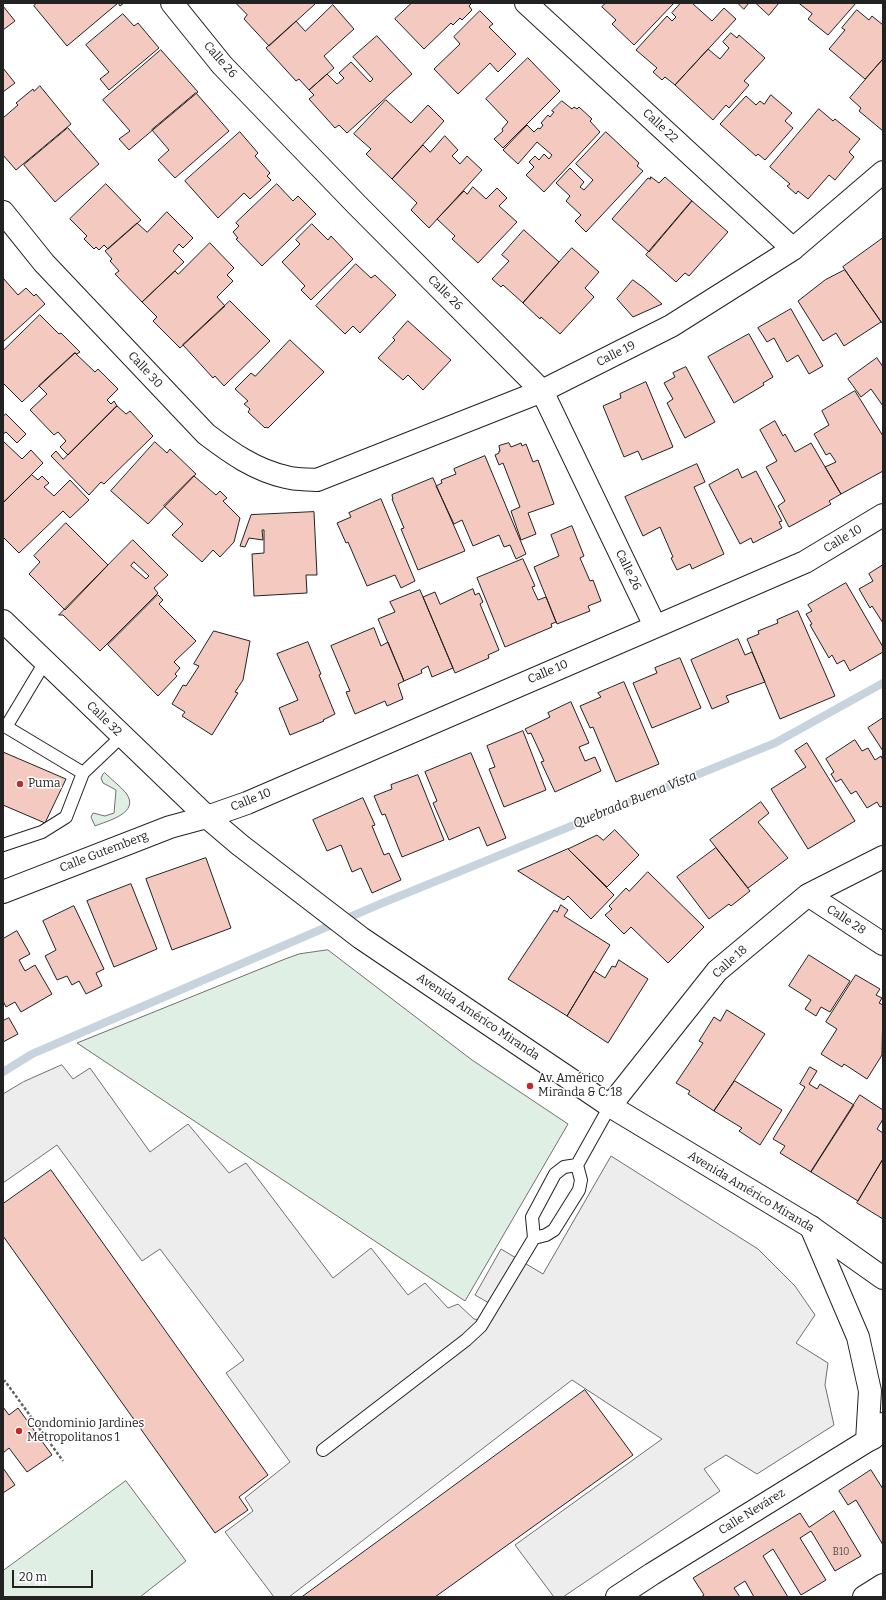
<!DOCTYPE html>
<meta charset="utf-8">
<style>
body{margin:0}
#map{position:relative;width:886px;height:1600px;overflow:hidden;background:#fff;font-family:Bitter,serif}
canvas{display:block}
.frame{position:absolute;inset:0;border:4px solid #222;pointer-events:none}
.scale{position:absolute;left:12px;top:1570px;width:81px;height:18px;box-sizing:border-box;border:2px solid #222;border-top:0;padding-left:5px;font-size:12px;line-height:14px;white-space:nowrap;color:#222;-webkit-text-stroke:3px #fff;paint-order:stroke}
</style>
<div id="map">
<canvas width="886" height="1600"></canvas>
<div class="frame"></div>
<div class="scale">20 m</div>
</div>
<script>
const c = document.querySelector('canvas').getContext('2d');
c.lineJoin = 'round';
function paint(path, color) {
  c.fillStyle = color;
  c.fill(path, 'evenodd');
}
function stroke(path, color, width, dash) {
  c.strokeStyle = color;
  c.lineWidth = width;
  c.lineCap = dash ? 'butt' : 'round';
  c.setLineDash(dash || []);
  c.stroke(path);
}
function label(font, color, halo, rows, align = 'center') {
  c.font = font + ' Bitter,serif';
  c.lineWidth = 3;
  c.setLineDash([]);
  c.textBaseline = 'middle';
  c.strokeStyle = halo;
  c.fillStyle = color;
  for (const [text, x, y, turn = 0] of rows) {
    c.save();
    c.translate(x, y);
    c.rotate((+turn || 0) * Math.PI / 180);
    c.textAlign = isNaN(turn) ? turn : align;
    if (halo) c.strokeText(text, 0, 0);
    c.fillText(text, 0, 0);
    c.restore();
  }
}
const green = new Path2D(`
 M 105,773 C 112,780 120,786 126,793 C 141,813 107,821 95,826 L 91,817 L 93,813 L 105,816 L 114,813 L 116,790 L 103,783 L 101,778 L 103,774 Z
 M 328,950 L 472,1060 L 568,1124 L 465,1301 L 77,1043 L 285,959 L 299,954 Z
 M 126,1481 L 186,1561 L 140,1597 L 3,1597 L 3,1571 Z`);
const parking = new Path2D(`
 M 62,1065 L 73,1079 L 90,1068 L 150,1152 L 188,1124 L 229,1173 L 246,1163 L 333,1278 L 371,1248 L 408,1295 L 425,1283 L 448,1308 L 458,1304 L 474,1319 L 481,1320 L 489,1303 L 475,1295 L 501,1249 L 543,1274 L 611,1156 L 758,1249 L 795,1286 L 815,1315 L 796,1343 L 828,1363 L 825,1385 L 834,1425 L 757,1474 L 726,1455 L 704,1469 L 720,1491 L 563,1597 L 554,1597 L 515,1545 L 662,1439 L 572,1380 L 289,1597 L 274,1597 L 225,1532 L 253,1511 L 245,1498 L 290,1462 L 226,1373 L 244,1360 L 160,1249 L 142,1261 L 57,1145 L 3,1183 L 3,1094 L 23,1082 Z`);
const stream = new Path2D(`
 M 3,1072 L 32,1054 L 380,904 L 775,743 L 883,683`);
const building = new Path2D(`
 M 37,3 L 124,3 L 120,6 L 118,3 L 67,46 L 34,6 Z
 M 236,3 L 314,3 L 315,4 L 269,46 L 244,19 L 247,15 Z
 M 412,3 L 472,3 L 469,6 L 472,10 L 462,20 L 460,18 L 453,25 L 451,23 L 424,49 L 395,19 Z
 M 606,3 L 674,3 L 634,45 L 612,24 L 616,20 L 602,7 Z
 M 681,3 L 692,3 L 712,21 L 724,8 L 736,19 L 675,85 L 665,77 L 662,80 L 653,72 L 657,68 L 636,50 L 667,16 L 672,21 L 676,17 L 672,13 Z
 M 738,3 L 749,3 L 744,9 Z
 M 756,3 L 779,3 L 769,15 Z
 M 799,3 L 856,3 L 828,35 L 808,19 L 812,14 Z
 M 333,5 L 354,29 L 324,56 L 334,68 L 309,90 L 299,79 L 296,81 L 266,48 L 296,21 L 305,31 Z
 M 3,6 L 15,21 L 3,30 Z
 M 857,10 L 869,20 L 872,16 L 883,25 L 883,59 L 865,79 L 829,49 L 845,30 L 842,28 Z
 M 480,11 L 493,24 L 489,27 L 516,54 L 498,72 L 490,63 L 458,94 L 434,69 L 460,44 L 454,37 Z
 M 123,14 L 134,26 L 138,23 L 159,48 L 109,90 L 100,79 L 109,72 L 86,45 Z
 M 731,33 L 737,38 L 739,35 L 765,58 L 744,81 L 749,85 L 729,108 L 726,105 L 713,120 L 675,85 L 708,49 L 720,59 L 729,48 L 723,42 Z
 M 377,36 L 412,74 L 347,133 L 339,125 L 335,128 L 309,99 L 314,95 L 309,90 L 327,74 L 337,84 L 344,78 L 339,73 L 351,62 L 370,82 L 373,79 L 353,57 Z
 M 161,50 L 198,92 L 129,150 L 119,139 L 130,131 L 103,100 Z
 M 528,58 L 560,91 L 503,148 L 494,139 L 503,131 L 502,129 L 508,122 L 486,99 Z
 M 883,59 L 883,131 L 859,111 L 861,108 L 850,98 Z
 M 3,68 L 15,83 L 3,92 Z
 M 40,86 L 71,124 L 16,170 L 3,155 L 3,118 L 18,105 L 16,103 L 33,89 L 34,91 Z
 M 196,93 L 229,131 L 175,178 L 158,160 L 169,150 L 152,130 Z
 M 771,95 L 792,113 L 785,121 L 793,128 L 765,160 L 758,154 L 756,156 L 720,124 L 746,96 L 756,105 L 760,101 L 764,104 Z
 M 386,100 L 411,123 L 428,105 L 444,121 L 392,179 L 366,154 L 371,149 L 354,134 Z
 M 562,101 L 572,109 L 574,107 L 577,109 L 579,107 L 592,119 L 590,121 L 600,132 L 544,192 L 526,175 L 534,167 L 529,162 L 535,156 L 539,160 L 544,154 L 549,159 L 552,155 L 537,142 L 518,164 L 503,150 L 527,125 L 534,132 L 538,128 L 540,129 L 543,125 L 541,123 L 548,115 L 550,117 L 554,112 L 552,111 Z
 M 819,109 L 833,121 L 835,119 L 860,139 L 849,152 L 854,157 L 835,180 L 829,175 L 808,199 L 798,191 L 796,194 L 787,186 L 790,184 L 770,167 Z
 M 68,128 L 99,164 L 55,202 L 24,165 Z
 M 240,132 L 258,153 L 255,156 L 270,173 L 267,176 L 271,180 L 250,199 L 244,193 L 218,218 L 185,181 Z
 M 606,132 L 639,163 L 637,166 L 643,171 L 586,232 L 575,221 L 581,215 L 566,201 L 570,196 L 556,183 L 570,168 L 584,182 L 580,187 L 584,190 L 593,180 L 576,164 Z
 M 445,136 L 458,150 L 452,156 L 460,164 L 467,156 L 482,170 L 429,228 L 411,210 L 417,203 L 392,179 L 423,145 L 430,152 Z
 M 651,177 L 659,183 L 665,177 L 692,201 L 649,252 L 612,219 L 648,178 L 650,179 Z
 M 106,184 L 141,220 L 108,249 L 104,245 L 99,250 L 96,247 L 94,249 L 84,239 L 87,236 L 70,219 Z
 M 277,184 L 293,201 L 298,196 L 316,214 L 262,266 L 236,239 L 238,238 L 233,232 L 239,226 L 236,223 Z
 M 473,187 L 486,199 L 497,188 L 507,198 L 499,206 L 517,222 L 478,263 L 452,239 L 455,236 L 437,219 L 464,191 L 467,194 Z
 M 692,201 L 728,232 L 689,276 L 685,273 L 676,282 L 646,255 Z
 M 167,212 L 193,238 L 183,248 L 179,244 L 173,251 L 184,262 L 142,302 L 115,274 L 119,271 L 110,261 L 112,259 L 105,251 L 137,223 L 147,232 Z
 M 312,224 L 328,240 L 331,236 L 353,259 L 311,300 L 301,290 L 305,286 L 282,262 L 300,244 L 296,240 Z
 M 524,230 L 559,262 L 523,303 L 503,285 L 501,287 L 492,279 L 509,261 L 502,255 Z
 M 883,238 L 883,322 L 882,323 L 843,267 Z
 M 210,243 L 234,268 L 227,275 L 233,281 L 217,297 L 225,306 L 180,348 L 153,321 L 157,317 L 142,302 L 175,271 L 178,274 Z
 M 572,248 L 599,272 L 585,288 L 594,297 L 560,334 L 541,317 L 540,319 L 523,303 Z
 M 356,264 L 371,278 L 375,275 L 396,295 L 360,333 L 353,326 L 345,334 L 316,306 Z
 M 845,270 L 881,322 L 844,346 L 836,333 L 823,341 L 798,301 L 825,280 Z
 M 3,278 L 18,295 L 26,288 L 34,296 L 36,294 L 45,304 L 3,342 Z
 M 633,280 L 644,288 L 662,304 L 633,317 L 617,299 Z
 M 230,301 L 270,341 L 224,386 L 215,376 L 213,378 L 183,345 Z
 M 791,309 L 823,366 L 809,374 L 798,355 L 787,362 L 774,338 L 767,342 L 758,328 Z
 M 40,315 L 59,334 L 61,333 L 80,352 L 77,354 L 75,353 L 22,402 L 3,383 L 3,351 Z
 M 408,321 L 451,360 L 423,390 L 408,375 L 403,380 L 378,358 L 395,340 L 393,338 Z
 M 749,334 L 773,377 L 763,383 L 764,385 L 734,403 L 708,357 Z
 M 290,340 L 324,372 L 268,428 L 266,427 L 265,428 L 248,412 L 250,409 L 244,404 L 248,401 L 235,389 L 251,373 L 255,376 Z
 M 75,353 L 95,372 L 98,369 L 118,389 L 107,400 L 111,404 L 114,401 L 117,406 L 68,455 L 60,447 L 66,441 L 58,432 L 54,435 L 30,410 L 47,394 L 39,386 Z
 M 877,358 L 883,367 L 883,406 L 871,389 L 861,397 L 848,379 Z
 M 686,367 L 715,422 L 685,438 L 667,403 L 673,399 L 664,383 L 675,377 L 673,373 Z
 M 646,382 L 673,447 L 642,460 L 638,451 L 624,457 L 603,406 L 621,398 L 620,394 Z
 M 855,391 L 883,436 L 883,471 L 841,494 L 825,467 L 836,462 L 830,453 L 826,455 L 814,434 L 829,425 L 822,411 Z
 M 117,406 L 126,414 L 130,411 L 153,436 L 104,484 L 101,482 L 89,495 L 51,456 L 56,451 L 63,459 Z
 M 6,414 L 26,434 L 17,443 L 6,432 L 3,434 L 3,417 Z
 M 775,421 L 783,436 L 785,434 L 795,452 L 811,443 L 841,494 L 829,501 L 831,504 L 789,527 L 778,506 L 785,501 L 766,467 L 777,461 L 760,430 Z
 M 3,441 L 22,459 L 31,450 L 43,463 L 3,503 Z
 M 155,442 L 167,453 L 170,449 L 196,474 L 148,524 L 111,491 Z
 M 509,443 L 511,447 L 521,443 L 522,446 L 526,444 L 533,462 L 538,460 L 554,504 L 528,513 L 536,534 L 521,540 L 511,511 L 520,507 L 503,463 L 499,465 L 495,455 L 499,453 L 499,451 L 500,451 L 499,446 Z
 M 485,456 L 526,554 L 516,559 L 510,545 L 504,547 L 499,535 L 473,546 L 462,520 L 454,524 L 436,486 L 442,483 L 441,480 L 456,474 L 454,469 Z
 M 697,464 L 705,482 L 694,487 L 724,554 L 692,569 L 690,564 L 677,570 L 671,558 L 673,557 L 660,527 L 643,536 L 625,497 Z
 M 738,469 L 742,478 L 756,471 L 782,521 L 779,522 L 782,528 L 753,543 L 751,538 L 740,544 L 709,485 Z
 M 32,475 L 38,480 L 42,476 L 49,483 L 44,487 L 54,496 L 70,480 L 89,500 L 70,518 L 63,511 L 19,553 L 3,537 L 3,503 Z
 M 194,476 L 216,495 L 220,491 L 227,498 L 223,501 L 240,518 L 234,542 L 220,557 L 213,550 L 202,562 L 172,535 L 183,524 L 164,506 Z
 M 433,478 L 465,551 L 418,570 L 401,529 L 404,528 L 392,499 L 393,499 L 392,495 Z
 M 381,499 L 415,581 L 401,588 L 395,575 L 367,586 L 348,542 L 346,543 L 337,523 L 351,517 L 349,513 Z
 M 314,512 L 317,575 L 306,575 L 307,593 L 254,596 L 252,554 L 264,553 L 264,530 L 262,530 L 263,540 L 249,538 L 245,547 L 240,546 L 251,515 Z
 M 66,523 L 108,565 L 65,610 L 29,574 L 40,562 L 34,556 Z
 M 572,526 L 584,556 L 580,558 L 590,581 L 593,580 L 601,601 L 588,606 L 590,611 L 557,624 L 534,567 L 559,556 L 551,535 Z
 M 133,540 L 168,575 L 154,588 L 158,593 L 100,651 L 63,615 L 59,615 ZM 134,562 L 149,576 L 146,579 L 131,566 Z
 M 523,559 L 535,586 L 532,587 L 538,600 L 546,597 L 556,622 L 551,624 L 552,627 L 505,647 L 477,578 Z
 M 883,565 L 883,623 L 872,606 L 870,608 L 859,589 L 873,581 L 869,574 Z
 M 846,583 L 883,647 L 883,652 L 850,671 L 844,660 L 837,664 L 832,655 L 829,658 L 810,625 L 812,624 L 806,614 L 812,611 L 808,605 Z
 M 473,589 L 475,595 L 479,593 L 483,602 L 480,604 L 499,650 L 488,655 L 489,658 L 455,673 L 423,597 L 435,592 L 440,604 Z
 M 420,590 L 453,668 L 432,677 L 428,666 L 421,670 L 422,673 L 404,681 L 378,619 L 395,612 L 390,602 Z
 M 158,595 L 163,600 L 159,604 L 196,641 L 174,662 L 180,668 L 175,674 L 177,676 L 158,696 L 108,645 Z
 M 798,611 L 835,696 L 780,719 L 747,639 L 759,634 L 758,631 L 778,623 L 777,620 Z
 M 374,628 L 381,646 L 388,642 L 404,681 L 398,684 L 403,699 L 387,706 L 385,701 L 355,714 L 346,692 L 350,691 L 331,646 Z
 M 214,631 L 250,641 L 243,680 L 235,692 L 238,693 L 212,735 L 182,716 L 185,712 L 172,704 L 183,685 L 186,686 L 199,666 L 194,664 Z
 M 738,639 L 745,655 L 752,652 L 765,682 L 726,696 L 729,702 L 712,709 L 691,660 Z
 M 308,642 L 321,674 L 319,675 L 335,714 L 323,720 L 324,721 L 290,735 L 279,708 L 298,700 L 277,654 Z
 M 680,658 L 701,708 L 652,728 L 633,683 L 657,673 L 655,668 Z
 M 624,682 L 659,764 L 616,782 L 593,727 L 590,728 L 580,706 L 601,697 L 598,693 Z
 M 571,702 L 589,743 L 579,747 L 585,761 L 595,757 L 601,771 L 555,792 L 541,762 L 544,761 L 531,733 L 528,734 L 525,729 L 550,717 L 548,713 Z
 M 883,718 L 883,751 L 868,728 Z
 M 523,731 L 546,790 L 504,807 L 489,769 L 495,767 L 487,746 Z
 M 855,740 L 862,751 L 868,748 L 875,760 L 881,756 L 883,760 L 883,806 L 880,807 L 877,802 L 867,808 L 856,791 L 851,794 L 841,779 L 836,782 L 831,774 L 834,772 L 826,759 Z
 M 807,743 L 855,821 L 808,849 L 771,789 L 806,767 L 795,751 Z
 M 3,752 L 66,779 L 45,823 L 3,805 Z
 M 471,753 L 506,838 L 487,846 L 479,827 L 449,840 L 433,803 L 437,801 L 425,772 Z
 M 418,775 L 444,840 L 402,857 L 385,814 L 382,815 L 374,796 L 392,789 L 391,785 Z
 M 363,798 L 375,825 L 372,826 L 384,855 L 389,853 L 401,880 L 372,893 L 361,868 L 352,872 L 341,845 L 327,851 L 313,820 Z
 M 761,802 L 769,813 L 758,822 L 788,858 L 748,888 L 710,840 Z
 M 615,830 L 639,855 L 607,887 L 568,849 L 597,835 L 603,840 Z
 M 716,848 L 750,891 L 731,906 L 729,904 L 709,919 L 677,877 Z
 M 568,849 L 614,895 L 591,919 L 568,896 L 564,900 L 518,871 Z
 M 206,858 L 231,928 L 172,950 L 146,879 Z
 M 648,872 L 704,927 L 668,963 L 631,927 L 624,934 L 605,915 L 612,909 L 609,906 L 626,888 L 629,891 Z
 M 131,884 L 157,949 L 114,967 L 87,901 Z
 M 561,905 L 568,910 L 564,916 L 610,945 L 567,1016 L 508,979 L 554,910 L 557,912 Z
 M 74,906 L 104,969 L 96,973 L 102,986 L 86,994 L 79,981 L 72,985 L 67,976 L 57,980 L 45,956 L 56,950 L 43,921 Z
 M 17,931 L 30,954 L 19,960 L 25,971 L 35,965 L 52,994 L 21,1012 L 15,1002 L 6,1007 L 3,1001 L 3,939 Z
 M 809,955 L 850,981 L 830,1012 L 821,1007 L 816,1016 L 805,1009 L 811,1000 L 789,986 Z
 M 619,960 L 648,979 L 608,1043 L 567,1016 L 594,971 L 605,978 L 612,966 L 615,967 Z
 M 856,975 L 880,989 L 876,995 L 882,998 L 879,1003 L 883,1005 L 882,1055 L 867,1079 L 844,1064 L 842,1067 L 821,1054 L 837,1029 L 826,1022 Z
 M 727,1010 L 765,1034 L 714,1111 L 688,1094 L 690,1091 L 676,1083 L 703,1043 L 699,1041 L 714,1017 L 720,1021 Z
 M 9,1018 L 18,1034 L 3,1042 L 3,1021 Z
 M 810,1067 L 817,1071 L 809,1084 L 817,1089 L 820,1084 L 854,1105 L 811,1172 L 780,1153 L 785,1146 L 773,1139 L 805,1087 L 800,1084 Z
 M 735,1081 L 782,1110 L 760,1145 L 739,1131 L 742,1128 L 714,1111 Z
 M 860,1095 L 883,1110 L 883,1119 L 877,1129 L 883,1133 L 883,1159 L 858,1201 L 811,1172 Z
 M 883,1159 L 883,1219 L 857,1203 Z
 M 51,1170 L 268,1475 L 239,1497 L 248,1510 L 215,1533 L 3,1236 L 3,1204 Z
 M 585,1390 L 633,1455 L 435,1597 L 302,1597 Z
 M 3,1407 L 9,1415 L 18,1408 L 52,1455 L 27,1472 L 9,1448 L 3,1453 Z
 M 3,1468 L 15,1485 L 3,1493 Z
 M 871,1470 L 883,1489 L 883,1545 L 856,1500 L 848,1505 L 839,1491 Z
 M 834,1511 L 861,1556 L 835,1571 L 811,1531 L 800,1538 L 826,1580 L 801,1595 L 773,1549 L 763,1556 L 788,1597 L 754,1597 L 745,1581 L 734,1588 L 740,1597 L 701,1597 L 704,1595 L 693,1578 L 800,1513 L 809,1527 Z`);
const path = new Path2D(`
 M 3,1382 L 5,1381 L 63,1461`);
const service = new Path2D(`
 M 3,725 L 83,773 L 66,817 L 42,832 L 3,845
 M 6,727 L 45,662
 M 83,773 L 122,736
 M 534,1238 L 546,1235 L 554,1230 L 579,1190 L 581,1180 L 577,1165 L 610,1106
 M 323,1450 L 466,1340 L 481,1326 L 534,1238 L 532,1217 L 555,1174 L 564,1167 L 577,1165`);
const minor = new Path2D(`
 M 172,3 L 222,65 L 357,205 L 542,391 L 655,626
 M 526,3 L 793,249
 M 3,212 L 44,263 L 206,434 C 231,453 255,470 286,477 C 296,480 307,479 317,480 L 542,391 L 671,326 L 793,249 L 883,172
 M 3,621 L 207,817
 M 3,892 L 170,827 L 207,817 L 247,803 L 805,562 L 883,515
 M 808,895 L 883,944
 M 610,1106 L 717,971 L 808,895 L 883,857
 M 811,1227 L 858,1337 L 870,1391 L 867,1441 L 873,1438
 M 617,1597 L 652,1574 L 867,1441 L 883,1424
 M 864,1597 L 883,1585`);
const tertiary = new Path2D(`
 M 207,817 L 240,845 L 361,938 L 610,1106 L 811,1227 L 883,1278`);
const markers = [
 [20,784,4,"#c62828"],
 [530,1086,4,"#c62828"],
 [19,1431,4,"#c62828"]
];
const numberNames = [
 ["B10",841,1552]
];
const streetNames = [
 ["Calle 26",220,60,49],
 ["Calle 22",660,126,43],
 ["Calle 26",445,293,45],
 ["Calle 19",616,354,-27],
 ["Calle 30",145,370,47],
 ["Calle 10",843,539,-31],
 ["Calle 26",628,570,64],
 ["Calle 10",548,672,-23],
 ["Calle 32",104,719,44],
 ["Calle 10",251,800,-22],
 ["Calle Gutemberg",104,852,-21],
 ["Calle 28",846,920,33],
 ["Calle 18",730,962,-42],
 ["Avenida Américo Miranda",478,1017,34],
 ["Avenida Américo Miranda",751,1192,31],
 ["Calle Nevárez",752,1512,-32]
];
const poiNames = [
 ["Puma",28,784],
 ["Av. Américo",538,1079],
 ["Miranda & C. 18",538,1093],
 ["Condominio Jardines",27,1424],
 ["Metropolitanos 1",27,1438]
];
const waterNames = [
 ["Quebrada Buena Vista",635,800,-22]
];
paint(green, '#e0efe3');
stroke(green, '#6f6f6f', 1);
paint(parking, '#ededed');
stroke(parking, '#6f6f6f', 1);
stroke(stream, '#c7d3dd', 8);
paint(building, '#f3c9c0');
stroke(building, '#222', 1);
stroke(service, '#222', 14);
stroke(minor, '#222', 24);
stroke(tertiary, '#222', 24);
stroke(path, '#646464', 2.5, [3, 2]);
stroke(service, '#fff', 12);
stroke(minor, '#fff', 22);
stroke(tertiary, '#fff', 22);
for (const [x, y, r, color] of markers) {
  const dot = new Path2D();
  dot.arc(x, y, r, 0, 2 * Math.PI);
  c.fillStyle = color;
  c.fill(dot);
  stroke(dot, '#fff', 1.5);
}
label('10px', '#564c4a', null, numberNames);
label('12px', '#222', '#fff', streetNames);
label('12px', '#222', '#fff', poiNames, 'left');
label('italic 13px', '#222', '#fff', waterNames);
</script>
